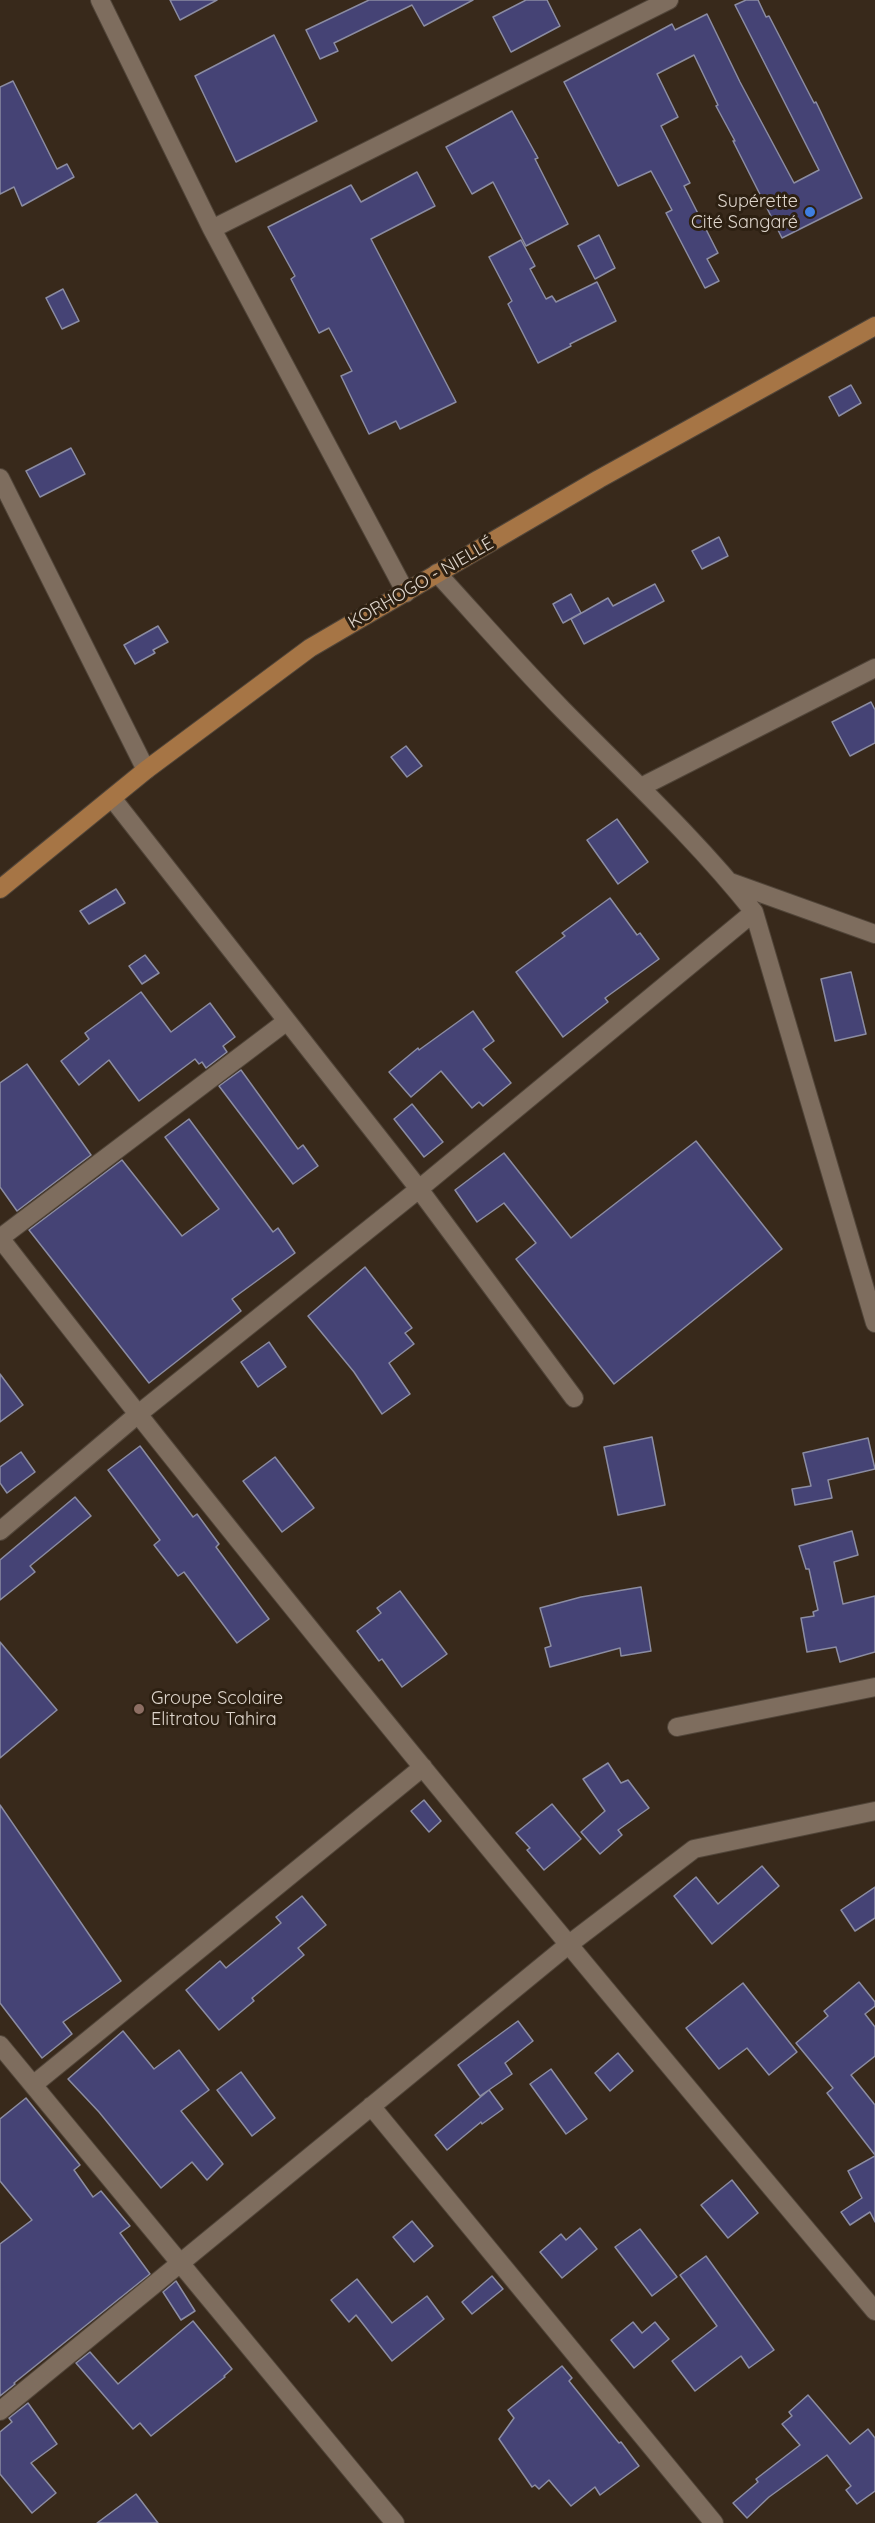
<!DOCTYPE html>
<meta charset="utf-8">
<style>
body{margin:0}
canvas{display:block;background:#38291b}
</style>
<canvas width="875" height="2523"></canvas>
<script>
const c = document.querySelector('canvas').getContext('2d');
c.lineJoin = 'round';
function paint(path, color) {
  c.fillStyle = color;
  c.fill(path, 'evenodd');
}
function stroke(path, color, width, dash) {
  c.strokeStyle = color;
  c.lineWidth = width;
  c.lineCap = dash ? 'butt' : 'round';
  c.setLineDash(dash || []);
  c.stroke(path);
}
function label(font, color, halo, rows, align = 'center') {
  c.font = font + ' Quicksand,sans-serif';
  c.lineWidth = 6;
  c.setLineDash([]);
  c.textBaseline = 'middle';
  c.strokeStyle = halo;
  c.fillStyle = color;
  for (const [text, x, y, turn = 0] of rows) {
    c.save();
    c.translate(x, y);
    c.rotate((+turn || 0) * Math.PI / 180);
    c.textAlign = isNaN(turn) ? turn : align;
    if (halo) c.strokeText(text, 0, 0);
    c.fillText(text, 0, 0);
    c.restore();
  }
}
const building = new Path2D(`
 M 170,0 L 217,0 L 180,20 Z
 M 369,0 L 473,0 L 424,26 L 412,5 L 334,43 L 338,51 L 320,59 L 306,30 Z
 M 526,0 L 547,0 L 560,26 L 511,52 L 493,17 Z
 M 746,0 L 758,0 L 766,17 L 769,16 L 814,103 L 816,102 L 862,198 L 782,238 L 733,141 L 735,141 L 716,106 L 718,105 L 694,55 L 657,74 L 678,117 L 661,126 L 690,183 L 684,186 L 718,253 L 707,259 L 719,281 L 705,288 L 666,213 L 672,210 L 651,171 L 618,186 L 564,82 L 672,24 L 675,30 L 707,14 L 740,82 L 794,183 L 819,170 L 735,5 Z
 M 274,35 L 317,121 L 236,162 L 195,76 Z
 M 13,81 L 57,169 L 67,164 L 74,177 L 22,206 L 14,187 L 0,194 L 0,87 Z
 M 512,111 L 538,158 L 535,159 L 568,224 L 526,246 L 493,182 L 472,194 L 446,147 Z
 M 417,172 L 435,206 L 371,239 L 456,402 L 400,429 L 396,421 L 369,434 L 341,376 L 352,371 L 329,328 L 319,333 L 291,279 L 295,276 L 268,227 L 351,185 L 361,202 Z
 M 599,235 L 615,268 L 595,279 L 578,246 Z
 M 521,240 L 535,266 L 530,269 L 546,299 L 552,296 L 556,302 L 597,282 L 616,321 L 570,344 L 571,346 L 538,363 L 508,304 L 512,301 L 489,257 Z
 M 63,289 L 79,321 L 62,329 L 46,298 Z
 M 851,385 L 861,403 L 839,416 L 829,397 Z
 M 71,448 L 85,474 L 40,497 L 26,471 Z
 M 719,537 L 728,556 L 702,569 L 692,551 Z
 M 655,584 L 664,601 L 584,644 L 571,619 L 608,598 L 613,606 Z
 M 571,594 L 581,613 L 563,623 L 553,604 Z
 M 158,626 L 168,642 L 153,650 L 155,653 L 135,664 L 124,645 Z
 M 871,702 L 875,710 L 875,743 L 850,756 L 832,722 Z
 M 406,746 L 422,766 L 407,777 L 391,757 Z
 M 617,819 L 648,862 L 618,884 L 587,840 Z
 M 116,889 L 125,903 L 89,924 L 80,911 Z
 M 610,898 L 637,935 L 640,933 L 659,959 L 605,998 L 608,1002 L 563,1037 L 516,972 L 565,936 L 562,933 Z
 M 145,955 L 159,973 L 142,984 L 129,966 Z
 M 851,972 L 866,1034 L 835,1041 L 821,979 Z
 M 141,992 L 171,1032 L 210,1003 L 235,1037 L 223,1046 L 227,1052 L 206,1068 L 202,1062 L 199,1064 L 195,1059 L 139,1101 L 109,1060 L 79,1085 L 61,1061 L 89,1039 L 85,1033 Z
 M 473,1011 L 494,1041 L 483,1049 L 511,1083 L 483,1106 L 479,1102 L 472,1108 L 441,1071 L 411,1097 L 389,1072 L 418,1048 L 419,1050 Z
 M 27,1064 L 91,1155 L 17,1211 L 0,1187 L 0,1083 Z
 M 241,1070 L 298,1149 L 303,1145 L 318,1166 L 293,1184 L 219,1086 Z
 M 412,1104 L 443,1142 L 424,1157 L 394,1119 Z
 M 189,1119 L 273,1232 L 278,1228 L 295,1253 L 232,1299 L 241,1311 L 149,1383 L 29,1230 L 122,1160 L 182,1236 L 219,1209 L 165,1137 Z
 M 696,1141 L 782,1249 L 614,1384 L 516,1259 L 536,1243 L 504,1203 L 477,1222 L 455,1190 L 504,1153 L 571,1238 Z
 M 365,1267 L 412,1328 L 405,1333 L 414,1344 L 389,1363 L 410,1394 L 382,1414 L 354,1372 L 308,1316 Z
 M 269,1342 L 286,1367 L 258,1387 L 241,1362 Z
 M 0,1374 L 23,1405 L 0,1422 Z
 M 652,1437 L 665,1505 L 618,1515 L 604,1447 Z
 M 868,1438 L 875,1469 L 828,1480 L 832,1498 L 795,1505 L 792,1489 L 811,1486 L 803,1453 Z
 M 140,1446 L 193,1517 L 197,1514 L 219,1544 L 216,1547 L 269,1619 L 237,1643 L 184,1572 L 178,1576 L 154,1545 L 160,1540 L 108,1470 Z
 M 21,1452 L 35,1472 L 7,1493 L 0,1483 L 0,1467 Z
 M 275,1457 L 314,1508 L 282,1532 L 243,1481 Z
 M 75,1497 L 91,1516 L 30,1566 L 35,1572 L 0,1600 L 0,1560 Z
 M 852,1531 L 858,1555 L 834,1562 L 843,1604 L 875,1596 L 875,1652 L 840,1662 L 836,1647 L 807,1652 L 801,1618 L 814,1616 L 813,1612 L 818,1610 L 809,1569 L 806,1569 L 799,1546 Z
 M 641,1587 L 651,1651 L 621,1656 L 620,1648 L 550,1667 L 545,1648 L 551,1646 L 540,1608 L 581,1597 Z
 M 400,1591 L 447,1654 L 402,1687 L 382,1659 L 379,1661 L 357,1631 L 381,1613 L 377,1608 Z
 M 0,1642 L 57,1710 L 0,1758 Z
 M 608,1763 L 621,1783 L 628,1780 L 649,1808 L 618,1830 L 622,1835 L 600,1854 L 581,1832 L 605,1811 L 583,1779 Z
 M 424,1800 L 441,1821 L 429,1832 L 411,1811 Z
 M 552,1804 L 581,1839 L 544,1870 L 527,1850 L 530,1848 L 516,1833 Z
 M 0,1805 L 121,1981 L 63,2022 L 72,2034 L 42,2058 L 0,2003 Z
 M 762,1866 L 779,1886 L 712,1944 L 674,1896 L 696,1877 L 718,1904 Z
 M 875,1887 L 875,1918 L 855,1931 L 841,1910 Z
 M 302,1896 L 326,1925 L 298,1948 L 304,1955 L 252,1998 L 254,2001 L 219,2030 L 186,1990 L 220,1961 L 226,1968 L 281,1923 L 276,1917 Z
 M 859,1982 L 875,2002 L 875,2006 L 865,2014 L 875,2027 L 875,2056 L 851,2075 L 875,2105 L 875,2155 L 827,2093 L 833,2088 L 796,2043 L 828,2016 L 824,2011 Z
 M 743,1983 L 797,2052 L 769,2075 L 747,2048 L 719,2069 L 686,2028 Z
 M 518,2021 L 533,2041 L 505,2063 L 512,2074 L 480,2096 L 458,2065 Z
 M 123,2031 L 154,2069 L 179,2050 L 209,2090 L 181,2111 L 223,2164 L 207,2180 L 192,2162 L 161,2188 L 99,2112 L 68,2079 Z
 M 618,2053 L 633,2071 L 610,2091 L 595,2073 Z
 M 551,2069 L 587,2119 L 566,2134 L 530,2084 Z
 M 241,2072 L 275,2118 L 252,2136 L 217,2090 Z
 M 489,2090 L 503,2109 L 482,2124 L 481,2122 L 447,2150 L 435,2135 Z
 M 26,2098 L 80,2165 L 74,2170 L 93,2197 L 101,2191 L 130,2226 L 120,2233 L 150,2274 L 14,2383 L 15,2384 L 0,2396 L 0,2244 L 32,2220 L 0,2181 L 0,2119 Z
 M 875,2156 L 875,2222 L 870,2212 L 850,2225 L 841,2212 L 862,2198 L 848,2171 Z
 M 732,2180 L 758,2213 L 728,2238 L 701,2205 Z
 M 412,2221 L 433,2246 L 414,2262 L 393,2237 Z
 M 580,2228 L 597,2249 L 562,2278 L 540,2252 L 561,2234 L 566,2240 Z
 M 640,2229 L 677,2277 L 652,2296 L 615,2247 Z
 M 706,2256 L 774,2350 L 749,2368 L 741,2356 L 695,2391 L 672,2361 L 717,2326 L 680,2275 Z
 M 492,2276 L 503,2289 L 472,2314 L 462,2302 Z
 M 357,2279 L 392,2323 L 427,2296 L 444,2319 L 392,2361 L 356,2315 L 349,2322 L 331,2300 Z
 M 176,2281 L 195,2311 L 181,2320 L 163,2292 Z
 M 193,2321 L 232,2369 L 224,2376 L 225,2377 L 151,2436 L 140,2423 L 133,2429 L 76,2363 L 90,2352 L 118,2384 Z
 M 633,2322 L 642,2333 L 655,2322 L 669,2339 L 634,2368 L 611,2340 Z
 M 562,2366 L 572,2378 L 569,2381 L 619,2443 L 621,2442 L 639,2466 L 600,2495 L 595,2487 L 571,2506 L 549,2480 L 539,2489 L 535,2485 L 532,2487 L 499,2439 L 514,2418 L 508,2410 Z
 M 808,2395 L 850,2444 L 868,2429 L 875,2438 L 875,2491 L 857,2504 L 846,2490 L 851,2486 L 827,2455 L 769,2497 L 747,2518 L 733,2503 L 758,2482 L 756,2479 L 800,2445 L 782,2424 L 792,2416 L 789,2412 Z
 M 28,2403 L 57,2444 L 31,2463 L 56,2493 L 32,2513 L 0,2474 L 0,2432 L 12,2422 L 9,2418 Z
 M 136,2494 L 158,2523 L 97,2523 Z`);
const minor = new Path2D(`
 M 100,0 L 212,229 L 406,593
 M 212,229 L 669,0
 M 0,478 L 146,770
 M 437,573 C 479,619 520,666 563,710 C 628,776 696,839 754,912 L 875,1323
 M 641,787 L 875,668
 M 112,798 L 419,1189 L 574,1398
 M 730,882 L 875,934
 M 0,1238 C 283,1603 578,1958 875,2311
 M 0,1238 L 287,1021
 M 0,1531 L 137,1415 L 419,1189 L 754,912
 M 677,1727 L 875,1687
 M 0,2045 L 395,2523
 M 33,2085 L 423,1767
 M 371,2106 L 714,2523
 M 0,2411 L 568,1945 L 694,1849 L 875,1811`);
const primary = new Path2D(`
 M 0,889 L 146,770 L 310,648 L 599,479 L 875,326`);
const markers = [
 [810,212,6,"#3f7fe0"],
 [139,1709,6,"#8d6e63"]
];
const poiNames = [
 ["Supérette",798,202],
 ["Cité Sangaré",798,223],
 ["Groupe Scolaire",151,1699,"left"],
 ["Elitratou Tahira",151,1720,"left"]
];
const streetNames = [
 ["KORHOGO - NIELLÉ",421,583,-30]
];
paint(building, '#454375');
stroke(building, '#8b8ca2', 1.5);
stroke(minor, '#514539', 20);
stroke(primary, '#514539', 20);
stroke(minor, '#7e6d5e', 18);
stroke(primary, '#a67545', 18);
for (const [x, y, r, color] of markers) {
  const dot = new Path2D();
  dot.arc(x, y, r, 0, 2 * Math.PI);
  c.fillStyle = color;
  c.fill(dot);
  stroke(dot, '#2d2012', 2);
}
label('18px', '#ded5cc', '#2d2012', poiNames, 'right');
label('18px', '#ded5cc', '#2d2012', streetNames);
</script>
